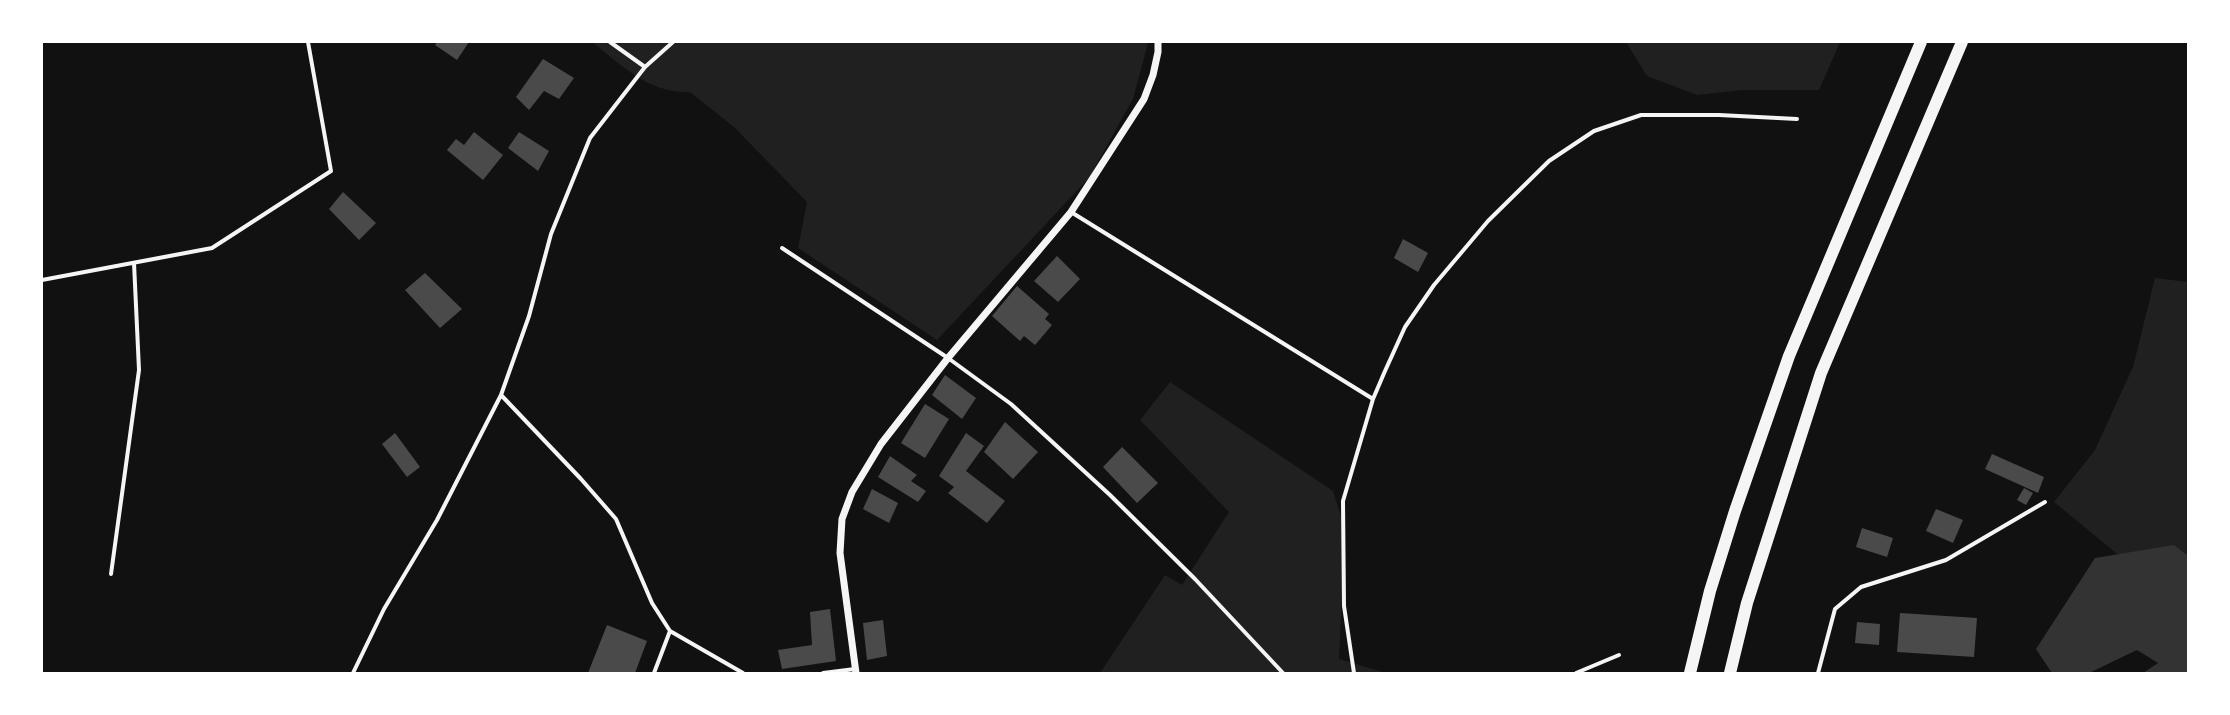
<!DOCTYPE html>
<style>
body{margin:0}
#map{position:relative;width:2230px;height:715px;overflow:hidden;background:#111;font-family:"Sofia Sans Condensed",sans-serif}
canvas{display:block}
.frame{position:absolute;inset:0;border:43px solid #fff;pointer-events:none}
</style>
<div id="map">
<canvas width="2230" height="715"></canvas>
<div class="frame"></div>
</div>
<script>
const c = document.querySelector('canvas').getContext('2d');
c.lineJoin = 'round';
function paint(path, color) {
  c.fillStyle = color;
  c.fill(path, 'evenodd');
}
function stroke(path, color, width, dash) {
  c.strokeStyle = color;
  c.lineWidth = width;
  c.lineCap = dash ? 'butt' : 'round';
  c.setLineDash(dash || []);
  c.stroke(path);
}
const green = new Path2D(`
 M 592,42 L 1148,42 L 1148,43 L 1133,99 L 1089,178 L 937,340 L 798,248 L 807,202 L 735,128 L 690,92 C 648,93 624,67 592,42 Z
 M 1626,42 L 1840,42 L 1819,90 L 1742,90 L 1697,95 L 1647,76 Z
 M 2155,278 L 2188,282 L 2188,566 L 2138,571 L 2054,502 L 2095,450 L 2133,367 Z
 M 1170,382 L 1333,491 L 1345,529 L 1339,659 L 1386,673 L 1100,673 L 1165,575 L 1182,585 L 1229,512 L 1140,420 Z`);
const water = new Path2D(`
 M 2174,545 L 2188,556 L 2188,673 L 2143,673 L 2158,663 L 2137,650 L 2089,673 L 2052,673 L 2036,649 L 2095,558 Z`);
const building = new Path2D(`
 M 437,42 L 469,42 L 457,60 L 435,45 Z
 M 543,59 L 574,78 L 559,99 L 544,91 L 529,110 L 516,97 Z
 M 474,132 L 503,155 L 483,180 L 447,150 L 456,139 L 464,145 Z
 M 519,132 L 549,151 L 538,171 L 508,148 Z
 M 343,192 L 376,223 L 359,240 L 329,209 Z
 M 1403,239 L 1428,253 L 1418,272 L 1394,258 Z
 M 1057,256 L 1080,279 L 1058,302 L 1034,281 Z
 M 425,273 L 462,309 L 440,328 L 405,290 Z
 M 1017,286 L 1049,314 L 1045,319 L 1052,325 L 1035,345 L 1024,336 L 1020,341 L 992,316 Z
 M 945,375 L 976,398 L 962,419 L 932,395 Z
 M 925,404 L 949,419 L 925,458 L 901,443 Z
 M 1005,422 L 1038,452 L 1013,479 L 984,452 Z
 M 395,433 L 420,467 L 407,477 L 382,444 Z
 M 966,433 L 984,446 L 966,471 L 1005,501 L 987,523 L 948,493 L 954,487 L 939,476 Z
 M 1122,447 L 1158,483 L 1137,503 L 1103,467 Z
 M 1992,454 L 2044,477 L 2038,493 L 1985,469 Z
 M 890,456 L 917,475 L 911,481 L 926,491 L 918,502 L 878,477 Z
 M 2024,488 L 2033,493 L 2026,505 L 2017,500 Z
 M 872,489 L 898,503 L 889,523 L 863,509 Z
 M 1936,509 L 1963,520 L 1953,543 L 1926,531 Z
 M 1862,528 L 1893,538 L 1887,557 L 1856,547 Z
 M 830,609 L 836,661 L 782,669 L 778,650 L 812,645 L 810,612 Z
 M 1900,613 L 1977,618 L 1974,657 L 1897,652 Z
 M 883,620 L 887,656 L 867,660 L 863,623 Z
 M 1857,622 L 1880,624 L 1879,645 L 1855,643 Z
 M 607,625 L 647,641 L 635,673 L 588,673 Z`);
const minor = new Path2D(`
 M 610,42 L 645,67
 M 1071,212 L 1373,399
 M 782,248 L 948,358 L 1011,404 L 1110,495 L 1195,579 L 1283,673
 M 42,280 L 212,248 L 331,171 L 308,42
 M 501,395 L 581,479 L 616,519 L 652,603 L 670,631 L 743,673
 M 111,574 L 139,370 L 134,263
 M 353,673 L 384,609 L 437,520 L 501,395 L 529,316 L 551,234 L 590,138 L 645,67 L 673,42
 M 654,673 L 670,631
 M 823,673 L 855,669
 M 1354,673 L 1344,606 L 1343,501 L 1373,399 L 1385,371 L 1405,327 L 1434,285 L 1488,221 L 1549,161 L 1594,131 L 1641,115 L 1719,115 L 1797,119
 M 1576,673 L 1619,655
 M 1818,673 L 1835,609 L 1861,587 L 1946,560 L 2045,502`);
const tertiary = new Path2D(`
 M 856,673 L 840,553 L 842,519 L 852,492 L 881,444 L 948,358 L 1071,212 L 1144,99 L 1153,75 L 1158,52 L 1158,42`);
const motorway = new Path2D(`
 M 1690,673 L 1710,591 L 1735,511 L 1789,356 L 1921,42
 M 1730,673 L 1747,603 L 1821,373 L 1962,42`);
paint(green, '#202020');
paint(water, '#333');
paint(building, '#4a4a4a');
stroke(minor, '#f5f5f5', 4);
stroke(tertiary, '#f5f5f5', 7);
stroke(motorway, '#f5f5f5', 12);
</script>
